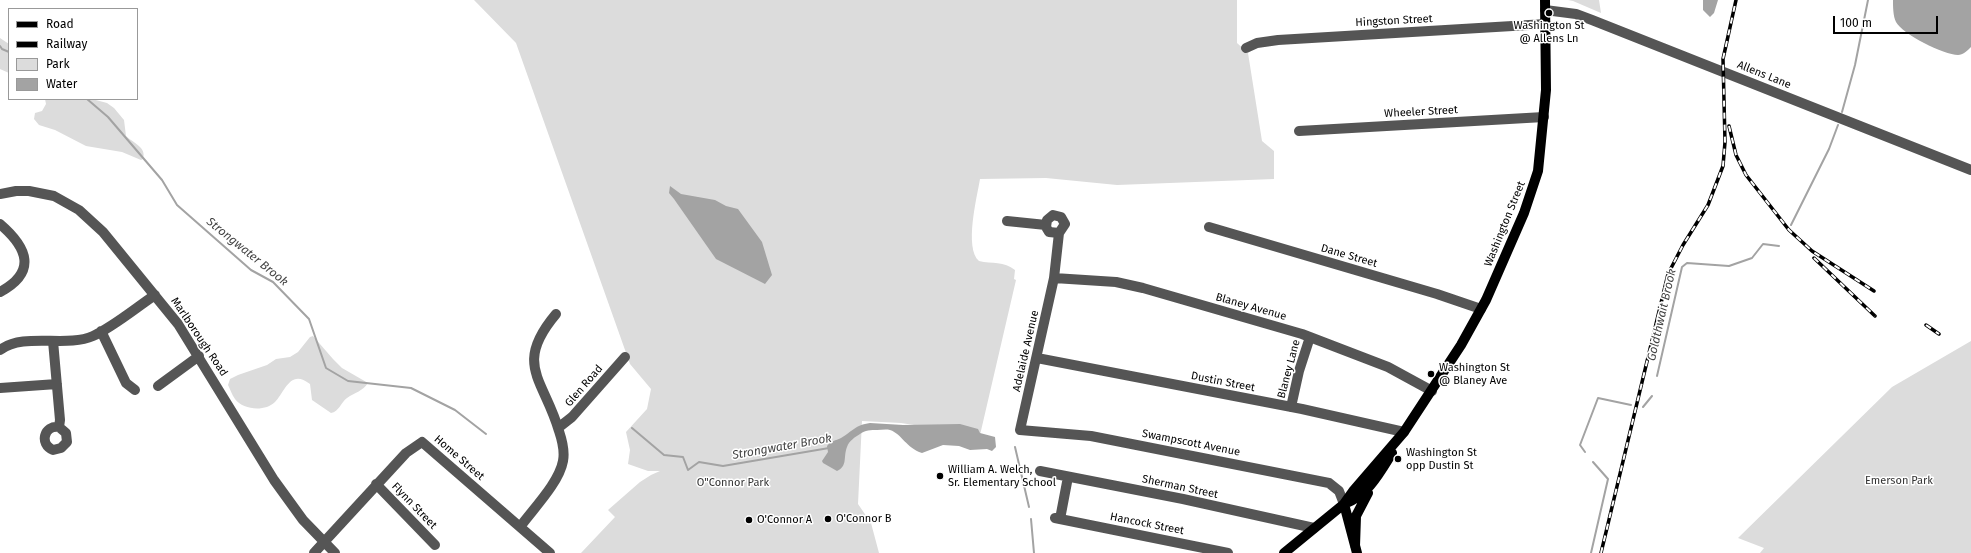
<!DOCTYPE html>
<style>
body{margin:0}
#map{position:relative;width:1971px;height:553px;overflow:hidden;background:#fff;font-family:"Fira Sans",sans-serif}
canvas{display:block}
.legend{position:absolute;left:8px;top:8px;width:130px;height:92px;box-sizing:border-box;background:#fff;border:1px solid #999;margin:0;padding:5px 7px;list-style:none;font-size:12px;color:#000}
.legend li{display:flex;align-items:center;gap:8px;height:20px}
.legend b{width:20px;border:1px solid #999}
.scale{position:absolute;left:1833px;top:16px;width:105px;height:18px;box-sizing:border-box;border:2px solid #000;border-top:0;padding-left:5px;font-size:12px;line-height:14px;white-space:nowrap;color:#000;-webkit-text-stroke:3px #fff;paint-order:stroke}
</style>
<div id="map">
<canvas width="1971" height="553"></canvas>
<ul class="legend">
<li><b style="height:5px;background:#000"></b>Road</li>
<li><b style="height:5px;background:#000"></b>Railway</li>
<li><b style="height:11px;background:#dcdcdc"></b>Park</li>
<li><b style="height:11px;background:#a3a3a3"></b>Water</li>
</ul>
<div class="scale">100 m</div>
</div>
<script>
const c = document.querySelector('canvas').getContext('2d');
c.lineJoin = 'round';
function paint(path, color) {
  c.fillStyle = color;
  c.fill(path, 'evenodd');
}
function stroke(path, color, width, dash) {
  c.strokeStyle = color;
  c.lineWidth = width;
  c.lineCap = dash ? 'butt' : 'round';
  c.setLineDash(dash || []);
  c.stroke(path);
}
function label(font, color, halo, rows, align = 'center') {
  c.font = font + ' "Fira Sans",sans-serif';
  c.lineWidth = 3;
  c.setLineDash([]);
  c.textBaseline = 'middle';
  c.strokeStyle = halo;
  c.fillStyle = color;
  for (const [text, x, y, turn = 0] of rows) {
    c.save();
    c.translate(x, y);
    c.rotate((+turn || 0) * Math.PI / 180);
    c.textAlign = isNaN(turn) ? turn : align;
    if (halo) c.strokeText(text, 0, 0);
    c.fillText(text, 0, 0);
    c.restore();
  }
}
const green = new Path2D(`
 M 474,0 L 1237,0 L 1237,43 L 1248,53 L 1262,141 L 1274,151 L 1274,179 L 1117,185 L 1046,178 L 980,179 C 977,197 964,248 979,261 C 992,264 1004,261 1015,270 L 1014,279 L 1016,280 L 980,435 L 901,423 L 862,421 L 858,504 L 871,523 L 879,553 L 581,553 L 615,517 L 608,510 L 640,482 L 651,475 L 660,471 L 648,471 L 628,464 L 630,450 L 626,432 L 647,409 L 651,389 L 630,364 L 516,43 Z
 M 1568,0 L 1599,0 L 1601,13 L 1573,1 Z
 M 0,38 L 9,44 L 9,73 L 0,69 Z
 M 45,99 L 92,99 L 107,103 L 114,108 L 124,120 L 126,136 C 133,143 147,147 143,159 L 141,160 L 122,152 L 86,146 L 55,130 L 39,125 L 34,119 L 35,113 L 42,111 L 46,104 Z
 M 313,336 L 333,359 L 342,368 L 368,383 C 362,392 355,392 347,398 C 341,402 339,412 331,413 L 312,400 L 310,384 C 290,368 285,392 275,402 C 265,412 243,410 235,399 C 232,395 230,389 228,385 L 230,379 L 238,375 L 267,365 L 276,359 L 290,357 L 298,352 L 310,337 Z
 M 1971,341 L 1971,553 L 1760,553 L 1764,548 L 1738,538 L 1892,387 Z`);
const water = new Path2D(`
 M 1703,0 L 1718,0 L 1714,13 L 1710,17 L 1703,10 Z
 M 1893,0 L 1971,0 L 1971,47 C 1967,51 1963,55 1958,55 C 1944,55 1902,34 1896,22 C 1893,16 1893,6 1893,0 Z
 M 670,186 L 681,194 L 715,200 L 726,206 L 738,209 L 762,242 L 772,275 L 765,284 L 716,259 L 674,199 L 669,193 Z
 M 870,423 L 903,425 L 960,424 L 978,429 L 980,433 L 995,437 L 996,447 L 992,451 L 987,449 L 970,450 L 959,446 L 943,445 L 922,453 C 906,448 902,434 890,430 C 886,429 881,430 877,430 C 871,430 865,430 860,434 C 855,437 849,441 847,447 C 843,457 848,466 837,471 L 823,463 L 822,461 L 828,452 L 827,446 C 832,440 835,441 841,438 C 853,431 855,425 870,423 Z`);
const stream = new Path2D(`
 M 0,46 L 2,49 L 9,52
 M 87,99 L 108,117 L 162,180 L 177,205 L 251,270 L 273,282 L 309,319 L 326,368 L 348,381 L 411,388 L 455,410 L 486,434
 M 1842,112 L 1855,65 L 1868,0
 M 1791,225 L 1829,149 L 1838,125
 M 1657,376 L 1682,267 L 1687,263 L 1729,266 L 1752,258 L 1763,244 L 1779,246
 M 1643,407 L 1652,396
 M 632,428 L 664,455 L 683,457 L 688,470 L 699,462 L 723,466 L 829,448
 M 1015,447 L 1029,507
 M 1585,452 L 1580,445 L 1598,398 L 1631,405
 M 1031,519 L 1034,553
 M 1591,553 L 1608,479 L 1593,462`);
const minor = new Path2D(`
 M 1545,10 L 1576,14 L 1592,20 L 1971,170
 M 1246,48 L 1257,43 L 1278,40 L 1546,24
 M 1299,131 L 1544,117
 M 0,194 L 16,191 L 29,191 L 54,196 L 79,210 L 103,232 L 178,324 L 274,480 L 303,520 L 335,553
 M 1007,221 L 1046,225
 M 0,224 C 28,248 37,272 0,292
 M 1209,227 L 1437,294 L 1481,309
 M 1059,233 L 1065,224 L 1061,217 L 1053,215 L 1047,220 L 1046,227 L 1049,232 L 1059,233 L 1054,278 L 1020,430 L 1091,436 L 1329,483 L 1339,491 L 1344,504
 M 1054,278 L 1116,282 L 1143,288 L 1302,334 L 1388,367 L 1432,391
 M 101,331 L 126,383 L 135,390
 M 53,341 L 60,420 L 59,427 C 44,425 39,444 53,450 L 61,448 L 67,442 L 66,433 L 59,427
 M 0,350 C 24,332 66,348 93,336 C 113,327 137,307 155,295
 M 1037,358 L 1302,409 L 1404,432
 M 158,386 L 199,356
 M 0,388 L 57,384
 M 1291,407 L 1299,371 L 1310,337
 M 558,428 L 572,417 L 625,357
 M 1040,471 L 1183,499 L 1314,528
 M 376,484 L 435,545
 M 1055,518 L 1228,553
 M 1060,519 L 1068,477
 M 520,527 C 533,509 559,483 563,461 C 565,451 562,440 559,431 C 544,379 513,365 556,314
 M 314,553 L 406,453 L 422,442 L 550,553`);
const major = new Path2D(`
 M 1344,504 C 1368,495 1379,474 1392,453
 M 1344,504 L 1357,553
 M 1355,546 L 1356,516 L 1368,493
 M 1284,553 L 1344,504 L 1354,490 L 1404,432 L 1461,345 L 1486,300 L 1524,213 L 1538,171 L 1546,90 L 1545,0`);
const rail = new Path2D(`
 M 1729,126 L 1736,155 L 1746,175 L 1789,230 L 1812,251 L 1874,291
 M 1814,258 L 1875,316
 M 1926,325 L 1939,334
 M 1601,553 L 1668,274 L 1683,245 L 1708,205 L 1723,166 L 1725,142 L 1723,59 L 1736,0`);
const markers = [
 [1549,13,4,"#000"],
 [1431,374,4,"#000"],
 [1398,459,4,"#000"],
 [940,476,4,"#000"],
 [828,519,4,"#000"],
 [749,520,4,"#000"]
];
const streetNames = [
 ["Hingston Street",1394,21,-3],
 ["Allens Lane",1764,75,22],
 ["Wheeler Street",1421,112,-3],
 ["Washington Street",1505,224,-68],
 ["Dane Street",1349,256,16],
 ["Blaney Avenue",1251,307,16],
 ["Marlborough Road",199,337,56],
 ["Adelaide Avenue",1026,351,-77],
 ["Blaney Lane",1289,369,-75],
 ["Dustin Street",1223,382,11],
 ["Glen Road",584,386,-49],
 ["Swampscott Avenue",1191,443,11],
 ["Home Street",459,458,41],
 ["Sherman Street",1180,487,12],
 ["Flynn Street",414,506,46],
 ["Hancock Street",1147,524,11]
];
const poiNames = [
 ["Washington St",1549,26,"center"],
 ["@ Allens Ln",1549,39,"center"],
 ["Washington St",1439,368],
 ["@ Blaney Ave",1439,381],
 ["Washington St",1406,453],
 ["opp Dustin St",1406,466],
 ["William A. Welch,",948,470],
 ["Sr. Elementary School",948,483],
 ["O'Connor B",836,519],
 ["O'Connor A",757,520]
];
const parkNames = [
 ["Emerson Park",1899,481],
 ["O\"Connor Park",733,483]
];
const waterNames = [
 ["Strongwater Brook",247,252,39],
 ["Goldthwait Brook",1662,315,-77],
 ["Strongwater Brook",782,447,-10]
];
paint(green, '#dcdcdc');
paint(water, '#a3a3a3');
stroke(stream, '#a3a3a3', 2);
stroke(minor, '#555', 10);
stroke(major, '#000', 10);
stroke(rail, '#000', 3.5);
stroke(rail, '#fff', 2, [6]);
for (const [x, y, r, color] of markers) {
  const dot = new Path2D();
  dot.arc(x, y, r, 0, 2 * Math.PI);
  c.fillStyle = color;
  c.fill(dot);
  stroke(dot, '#fff', 1.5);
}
label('11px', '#000', '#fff', streetNames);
label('11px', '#000', '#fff', poiNames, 'left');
label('11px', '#333', '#fff', parkNames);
label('italic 12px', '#444', '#fff', waterNames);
</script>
